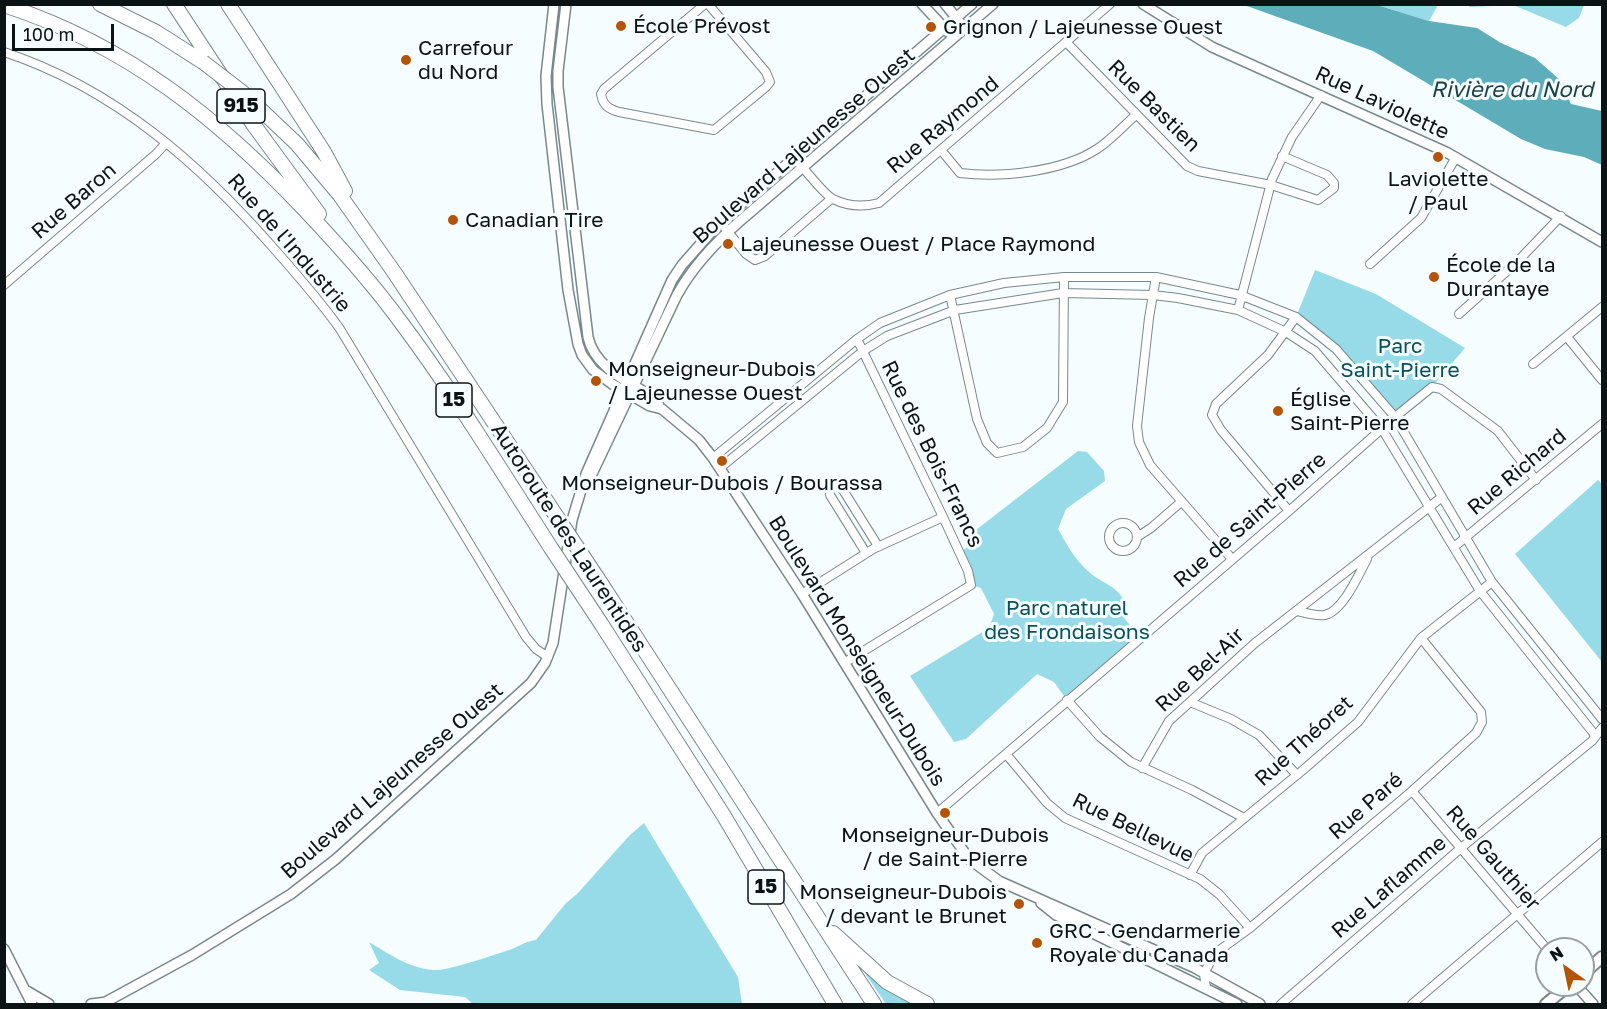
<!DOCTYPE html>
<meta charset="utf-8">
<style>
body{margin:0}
#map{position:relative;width:1607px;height:1009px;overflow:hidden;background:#f5fdfe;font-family:"Golos Text",sans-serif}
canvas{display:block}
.frame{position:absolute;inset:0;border:6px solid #0c1314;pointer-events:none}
.north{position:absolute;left:1535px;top:937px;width:60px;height:60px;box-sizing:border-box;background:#f5fdfe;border:2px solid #989fa0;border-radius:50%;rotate:327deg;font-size:16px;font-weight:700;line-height:24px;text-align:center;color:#0c1314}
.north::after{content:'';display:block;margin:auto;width:21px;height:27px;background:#b35408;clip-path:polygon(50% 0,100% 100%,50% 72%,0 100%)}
.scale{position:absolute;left:12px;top:24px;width:102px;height:27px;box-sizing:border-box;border:3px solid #0c1314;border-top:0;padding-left:8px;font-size:18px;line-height:21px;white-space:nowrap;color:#0c1314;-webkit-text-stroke:4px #f5fdfe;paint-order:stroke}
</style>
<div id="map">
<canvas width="1607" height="1009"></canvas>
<div class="frame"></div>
<div class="north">N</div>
<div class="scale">100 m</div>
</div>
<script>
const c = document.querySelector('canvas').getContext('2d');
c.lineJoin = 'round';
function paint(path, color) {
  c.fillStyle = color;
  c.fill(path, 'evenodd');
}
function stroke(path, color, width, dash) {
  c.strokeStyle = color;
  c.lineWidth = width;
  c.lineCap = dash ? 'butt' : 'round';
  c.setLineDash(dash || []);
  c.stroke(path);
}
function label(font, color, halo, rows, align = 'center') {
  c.font = font + ' "Golos Text",sans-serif';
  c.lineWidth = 6;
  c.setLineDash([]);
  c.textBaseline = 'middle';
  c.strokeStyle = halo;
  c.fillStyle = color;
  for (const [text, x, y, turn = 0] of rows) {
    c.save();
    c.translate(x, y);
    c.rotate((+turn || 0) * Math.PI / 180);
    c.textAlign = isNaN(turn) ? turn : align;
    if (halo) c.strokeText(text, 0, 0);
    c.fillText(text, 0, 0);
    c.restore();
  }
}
const green = new Path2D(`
 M 1377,5 L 1438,5 L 1429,21 Z
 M 1467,5 L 1584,5 L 1579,18 L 1566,27 L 1513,5 L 1470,7 Z
 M 1315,270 L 1376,294 L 1465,348 L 1432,387 L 1395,417 L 1336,349 L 1296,317 Z
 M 1078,451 L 1087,452 L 1104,471 L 1105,481 L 1066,509 L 1058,529 C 1066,543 1075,560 1088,571 C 1100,583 1115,584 1124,600 L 1118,610 L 1140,638 L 1067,700 L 1054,682 L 1037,674 L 966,739 L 954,742 L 910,676 L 989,628 L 994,614 L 981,588 L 971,585 L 959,553 L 966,548 L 972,533 Z
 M 1598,480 L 1602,484 L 1602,662 L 1515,554 Z
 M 644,823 L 738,977 L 742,1004 L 473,1004 L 465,997 L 400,990 L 369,970 L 379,963 L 369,942 C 389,954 409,968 433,970 C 449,971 490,956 506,951 C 517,948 525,941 536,940 L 566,903 L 577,894 L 629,836 Z
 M 858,963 L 916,1004 L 886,1004 Z`);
const water = new Path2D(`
 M 1244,5 L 1377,5 L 1429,21 L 1477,28 L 1501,43 L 1535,58 L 1559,79 L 1571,104 L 1602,111 L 1602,165 L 1584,157 L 1545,149 L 1521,139 L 1373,51 Z`);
const minor = new Path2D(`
 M 705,4 L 604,89 L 601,94 C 603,106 609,109 619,112 L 714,130 L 766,87 L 770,82 L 766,72 L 708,4
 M 1067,43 L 1187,166 L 1198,171 L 1271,185 L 1318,200 L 1334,188 L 1334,183 L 1327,175 L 1282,156
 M 4,52 C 116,89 201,165 277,252 C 299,277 321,302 340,329 L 526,637 L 536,649 L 548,657
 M 941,150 L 960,173 C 1000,178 1062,172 1097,149 C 1111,140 1123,126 1136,115
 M 794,157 C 802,166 824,195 833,199 C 847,206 864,207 879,203 L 1110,4
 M 720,222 L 746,254 L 755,260 L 765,256 L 831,199
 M 1370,264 L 1421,218 L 1456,157
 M 1156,277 L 1149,318 L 1137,426 L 1139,442 L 1150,465 L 1232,559
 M 4,285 L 156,154 L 166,143
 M 950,295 L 977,419 L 987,443 L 997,453 L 1023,447 L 1047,428 L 1063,402 L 1064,277
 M 1238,310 L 1272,179 L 1292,137 L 1321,95
 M 1459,314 L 1517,262 L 1561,216
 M 1567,337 L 1602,380
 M 1533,364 L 1602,307
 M 713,458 L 857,339 L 880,323 L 950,295 L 1004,283 L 1064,277 L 1156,277 L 1240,295 L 1296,317 L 1336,349 L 1395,417 L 1492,582 L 1602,719
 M 720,468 L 863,351 L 887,336 L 955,310 L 1063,293 L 1153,295 L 1178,298 L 1238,310 L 1286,332 L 1315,351 L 1382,429 L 1480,591 L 1595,735
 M 1289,511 L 1221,430 L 1212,415 L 1216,404 L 1268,355 L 1296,317
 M1109 537a14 14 0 1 1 28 0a14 14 0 1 1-28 0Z
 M 1137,537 L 1151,528 L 1181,502
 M 1454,547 L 1602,424
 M 866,553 L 830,495 L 829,486 L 838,482 L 878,546
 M 802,594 L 873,549 L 943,517
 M 1297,611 C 1305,613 1316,616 1325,615 C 1343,611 1359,574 1367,559
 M 844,663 L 971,585 L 968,571 L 943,517 L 857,339
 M 1067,700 L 1100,737 L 1131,762 L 1192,790 L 1244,818
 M 1190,702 L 1231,719 L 1259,735 L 1297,775
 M 1006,754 L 1047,803 L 1065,818 L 1200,879 L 1219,894 L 1250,928
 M 1142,768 L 1169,721 L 1255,643 L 1442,497
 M 1412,791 L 1547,949
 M 937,813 L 1289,511 L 1395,417 L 1432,387 L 1441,389 L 1498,431 L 1536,480
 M 1190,875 L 1202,853 L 1303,770 L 1358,722 L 1421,638 L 1492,582
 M 1206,988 L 1204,974 L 1213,956 L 1221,949 L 1250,928 L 1412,791 L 1476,733 L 1482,722 L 1481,712 L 1421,638
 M 1281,1004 L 1461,848 L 1592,741 L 1602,728
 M 1412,1004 L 1602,842`);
const tertiary = new Path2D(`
 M 554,4 L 546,76 L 547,104 L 568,290 L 578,344 L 582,355 L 593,370 L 612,384 L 650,406 L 662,409 L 699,440 L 713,458 L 802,594 L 937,813 L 969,859 L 999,881 L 1195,968 L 1260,1004
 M 566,4 L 558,71 L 558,87 L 588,337 C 595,369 630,382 656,399 L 660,408
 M 922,4 L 948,32
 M 945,4 L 959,21
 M 1143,4 L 1212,47 L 1446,152 L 1602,242
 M 590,478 L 677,295 C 693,266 716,242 740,221 L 993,4
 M 1041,903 L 1056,915 L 1237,1004
 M 4,949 L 32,1004
 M 1576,985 L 1593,1004
 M 27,991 L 49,1004
 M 91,1004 L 107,1002
 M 102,1004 L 192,955 L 291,894 L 336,859 L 375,824 L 531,683 L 545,663 L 553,643 L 572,520 L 586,474 L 672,280 L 682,265 L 720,222 L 972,4`);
const secondary = new Path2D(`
 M 1583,974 L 1602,957
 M 1546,1004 L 1569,985`);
const motorway = new Path2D(`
 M 100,4 L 156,32 L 203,62
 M 174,4 L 253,124 L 319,214
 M 228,4 L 324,152 L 345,191
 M 4,5 C 127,45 218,118 305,210 C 339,246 371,281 400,321 C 454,393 502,472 551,548
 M 242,92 L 297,144 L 339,194 L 394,272 L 559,520
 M 606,591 L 874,1004
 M 602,625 L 724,816 L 835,1004
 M 833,933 L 887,982 L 927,1004`);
const motorwayBridge = new Path2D(`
 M 203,62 L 242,92
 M 559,520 L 606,591
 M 551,548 L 602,625`);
const markers = [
 [621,26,6,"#b35408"],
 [931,27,6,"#b35408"],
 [406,60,6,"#b35408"],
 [1438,157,6,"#b35408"],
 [453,220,6,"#b35408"],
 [728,244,6,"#b35408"],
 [1434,277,6,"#b35408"],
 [596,381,6,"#b35408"],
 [1278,411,6,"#b35408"],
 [722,461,6,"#b35408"],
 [945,813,6,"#b35408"],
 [1019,904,6,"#b35408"],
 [1037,943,6,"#b35408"]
];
const shields = [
 [241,106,48],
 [454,400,36],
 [766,887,36]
];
const shieldNames = [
 ["915",241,106],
 ["15",454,400],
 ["15",766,887]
];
const poiNames = [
 ["École Prévost",633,26],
 ["Grignon / Lajeunesse Ouest",943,27],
 ["Carrefour",418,48],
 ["du Nord",418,72],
 ["Laviolette",1438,179,"center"],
 ["/ Paul",1438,203,"center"],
 ["Canadian Tire",465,220],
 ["Lajeunesse Ouest / Place Raymond",740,244],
 ["École de la",1446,265],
 ["Durantaye",1446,289],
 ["Monseigneur-Dubois",608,369],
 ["/ Lajeunesse Ouest",608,393],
 ["Église",1290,399],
 ["Saint-Pierre",1290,423],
 ["Monseigneur-Dubois / Bourassa",722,483,"center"],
 ["Monseigneur-Dubois",945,835,"center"],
 ["/ de Saint-Pierre",945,859,"center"],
 ["Monseigneur-Dubois",1007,892,"right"],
 ["/ devant le Brunet",1007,916,"right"],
 ["GRC - Gendarmerie",1049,931],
 ["Royale du Canada",1049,955]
];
const streetNames = [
 ["Rue Laviolette",1382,103,25],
 ["Rue Bastien",1154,106,45],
 ["Rue Raymond",943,125,-40],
 ["Boulevard Lajeunesse Ouest",804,146,-41],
 ["Rue Baron",74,201,-41],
 ["Rue de l'Industrie",289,243,49],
 ["Rue des Bois-Francs",932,454,64],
 ["Rue Richard",1517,472,-40],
 ["Rue de Saint-Pierre",1250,520,-41],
 ["Autoroute des Laurentides",569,538,57],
 ["Boulevard Monseigneur-Dubois",857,651,58],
 ["Rue Bel-Air",1200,670,-43],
 ["Rue Théoret",1304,741,-42],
 ["Boulevard Lajeunesse Ouest",392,781,-41],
 ["Rue Paré",1366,806,-41],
 ["Rue Bellevue",1133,828,26],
 ["Rue Gauthier",1493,858,49],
 ["Rue Laflamme",1389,887,-41]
];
const parkNames = [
 ["Parc",1400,346],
 ["Saint-Pierre",1400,370],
 ["Parc naturel",1067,608],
 ["des Frondaisons",1067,632]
];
const waterNames = [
 ["Rivière du Nord",1512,90]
];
paint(green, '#97dbe8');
paint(water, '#5eadba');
stroke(minor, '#78898c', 10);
stroke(tertiary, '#78898c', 12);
stroke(secondary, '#78898c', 14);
stroke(motorway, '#78898c', 16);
stroke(minor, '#fff', 8);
stroke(tertiary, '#fff', 9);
stroke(secondary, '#fff', 10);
stroke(motorway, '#fff', 14);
stroke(motorwayBridge, '#78898c', 16, []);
stroke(motorwayBridge, '#fff', 14);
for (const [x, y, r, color] of markers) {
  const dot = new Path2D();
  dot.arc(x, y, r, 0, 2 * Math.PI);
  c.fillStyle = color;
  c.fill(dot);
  stroke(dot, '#f5fdfe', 2);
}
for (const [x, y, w] of shields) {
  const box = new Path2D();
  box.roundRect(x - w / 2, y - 17, w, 34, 4.5);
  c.fillStyle = '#f5fdfe';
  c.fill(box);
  stroke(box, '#0c1314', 1.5);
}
label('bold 20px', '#0c1314', null, shieldNames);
label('21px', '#0c1314', '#f5fdfe', poiNames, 'left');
label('21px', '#0c1314', '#f5fdfe', streetNames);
label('21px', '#08505b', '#f5fdfe', parkNames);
label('italic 22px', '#1a3f46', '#f5fdfe', waterNames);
</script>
